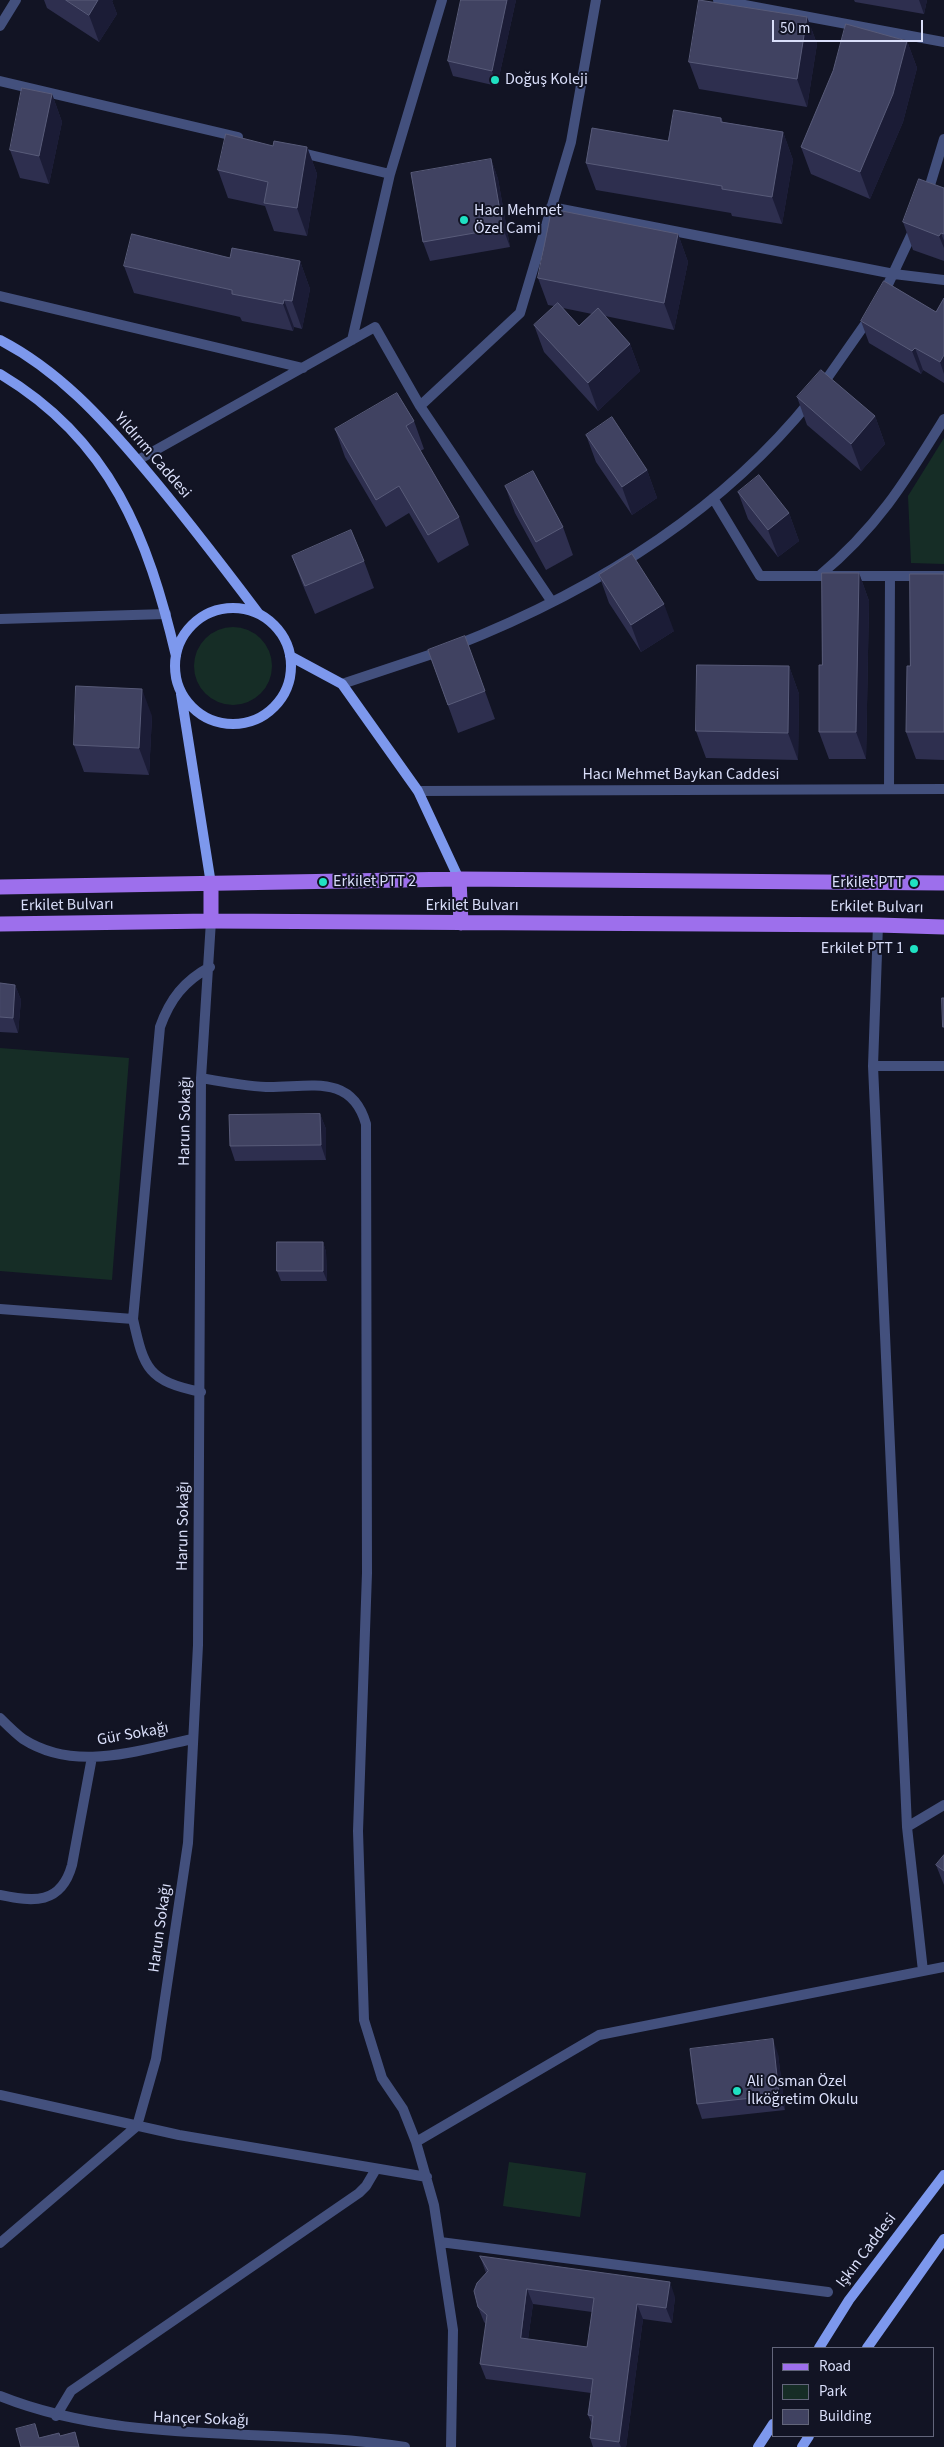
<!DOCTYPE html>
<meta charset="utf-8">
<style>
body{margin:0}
#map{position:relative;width:944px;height:2447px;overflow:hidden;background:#121424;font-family:"Source Sans 3",sans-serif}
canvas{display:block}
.legend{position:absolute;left:772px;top:2347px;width:162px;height:90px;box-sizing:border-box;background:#121424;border:1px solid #62657a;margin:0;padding:6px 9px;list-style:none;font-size:15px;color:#dadffa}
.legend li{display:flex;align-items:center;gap:10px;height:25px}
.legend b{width:25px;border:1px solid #62657a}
.scale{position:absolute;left:772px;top:20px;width:151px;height:22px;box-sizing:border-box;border:2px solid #dadffa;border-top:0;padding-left:6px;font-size:15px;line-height:18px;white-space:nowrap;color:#dadffa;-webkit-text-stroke:4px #121424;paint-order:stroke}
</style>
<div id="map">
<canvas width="944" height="2447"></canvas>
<ul class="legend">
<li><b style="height:6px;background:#9d6fec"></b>Road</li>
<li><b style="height:14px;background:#162d26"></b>Park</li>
<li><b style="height:14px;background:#404261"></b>Building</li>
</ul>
<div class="scale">50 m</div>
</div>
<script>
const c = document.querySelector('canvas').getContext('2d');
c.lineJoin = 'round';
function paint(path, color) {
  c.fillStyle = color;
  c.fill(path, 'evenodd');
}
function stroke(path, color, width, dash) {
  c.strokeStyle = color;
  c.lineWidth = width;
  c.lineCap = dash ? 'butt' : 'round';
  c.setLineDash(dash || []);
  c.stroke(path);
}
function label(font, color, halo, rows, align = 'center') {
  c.font = font + ' "Source Sans 3",sans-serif';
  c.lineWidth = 4;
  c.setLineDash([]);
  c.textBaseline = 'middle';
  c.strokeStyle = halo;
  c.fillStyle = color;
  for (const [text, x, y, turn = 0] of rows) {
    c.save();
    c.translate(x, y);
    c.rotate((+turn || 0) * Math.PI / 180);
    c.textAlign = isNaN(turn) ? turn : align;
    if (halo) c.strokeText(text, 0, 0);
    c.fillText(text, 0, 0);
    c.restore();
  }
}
const green = new Path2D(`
 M 944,438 L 944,564 L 911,563 L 908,496 Z
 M194 666a39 39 0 1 1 78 0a39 39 0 1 1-78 0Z
 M 0,1048 L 129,1058 L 112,1280 L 0,1271 Z
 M 509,2162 L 586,2173 L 580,2217 L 503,2206 Z`);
const street = new Path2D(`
 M 718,0 L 944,42
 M 0,26 L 16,0
 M 0,81 L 238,137
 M 298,152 L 390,174
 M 927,195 L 944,139
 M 551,207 L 894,274 L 944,280
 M 883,295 L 915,227
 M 0,296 L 303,368
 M 352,340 L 390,174 L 442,0
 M 821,387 L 870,317
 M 420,406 L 520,313 L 571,142 L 596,0
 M 138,460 L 375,327 L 420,406 L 552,602
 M 713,498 L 760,576 L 944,576
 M 819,576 C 877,528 905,482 944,419
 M 0,619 L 166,614
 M 454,646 C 589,593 719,514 811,400
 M 342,684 L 441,651
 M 889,789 L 890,576
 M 418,791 L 944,789
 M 878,925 L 873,1066 L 907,1827 L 923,1971
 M 873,1066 L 944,1066
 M 201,1078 C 223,1082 244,1086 266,1087 C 307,1088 351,1072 366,1124 L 367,1573 L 358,1831 L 364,2020 L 382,2078 L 403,2109 L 416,2142 L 434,2205 L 453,2330 L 451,2447
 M 0,1309 L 133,1319 C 144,1369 148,1381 201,1392
 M 133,1319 L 160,1027 C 170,999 184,981 210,967
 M 0,1718 C 7,1725 15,1733 23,1739 C 76,1773 137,1750 193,1739
 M 907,1827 L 944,1805
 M 0,1895 C 33,1902 61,1905 72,1865 L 92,1757
 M 0,2095 L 179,2135 L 427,2177
 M 416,2142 L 599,2035 L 944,1967
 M 440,2242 L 828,2292
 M 0,2243 L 137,2126 L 156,2059 L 188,1843 L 198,1645 L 201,1078 L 211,921
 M 0,2396 C 127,2447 272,2426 405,2447
 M 56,2416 L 71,2391 L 359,2193 L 366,2186 L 376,2169`);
const secondary = new Path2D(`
 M 0,340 C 58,370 102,418 144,468 C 184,515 222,565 259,614
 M 0,374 C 111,440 148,537 176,656
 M175 666a58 58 0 1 1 116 0a58 58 0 1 1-116 0Z
 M 290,656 L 342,684 L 418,791 L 459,879
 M 181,694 L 211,884
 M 819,2348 L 849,2300 L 944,2175
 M 867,2348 L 944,2239
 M 758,2447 L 773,2424
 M 802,2447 L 809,2436`);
const primary = new Path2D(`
 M 459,879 L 461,923
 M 211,884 L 211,921
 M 0,887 L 459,879 L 944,883
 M 0,924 L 211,921 L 878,925 L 944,927`);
const wall = new Path2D(`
 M 44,0 L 113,0 L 112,1 L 117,14 L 99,42 L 47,8 Z
 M 461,0 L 516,0 L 497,86 L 453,76 L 448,61 Z
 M 854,0 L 927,0 L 924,14 L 855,2 Z
 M 807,17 L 817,44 L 807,107 L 699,89 L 689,62 Z
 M 907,41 L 917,68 L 903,122 L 870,199 L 811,174 L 801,147 Z
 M 52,94 L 62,122 L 49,184 L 20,178 L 10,150 Z
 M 721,118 L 723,122 L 783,132 L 793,160 L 782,224 L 732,216 L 731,213 L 596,190 L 586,163 L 668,141 Z
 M 273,146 L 307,147 L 317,174 L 307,236 L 274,231 L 265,206 L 228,198 L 218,170 Z
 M 491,159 L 498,179 L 510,247 L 430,261 L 423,242 Z
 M 944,188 L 944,261 L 913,250 L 903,222 Z
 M 678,234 L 688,262 L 674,330 L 605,316 L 630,344 L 640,371 L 598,411 L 544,352 L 534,325 L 554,306 L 548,305 L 538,278 ZM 563,308 L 592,314 L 579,326 Z
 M 230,258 L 300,261 L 310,289 L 302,329 L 294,327 L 293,331 L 242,321 L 240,317 L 134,293 L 124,266 Z
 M 944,298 L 944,383 L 923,370 L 921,374 L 869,343 L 861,321 L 936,312 Z
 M 797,397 L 875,416 L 885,444 L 861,471 L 807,425 Z
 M 414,421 L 424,449 L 420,451 L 459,517 L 469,545 L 438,563 L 409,513 L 386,527 L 345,457 L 335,429 Z
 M 586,435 L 647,470 L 657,498 L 632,515 L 596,462 Z
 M 505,486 L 563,527 L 573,555 L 546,570 L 515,513 Z
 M 738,492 L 789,513 L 799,541 L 778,557 L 748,519 Z
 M 292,556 L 364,561 L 374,588 L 315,614 L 302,583 Z
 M 859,573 L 869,601 L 866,759 L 829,759 L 819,732 L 822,665 Z
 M 944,574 L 944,760 L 916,759 L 906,732 L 910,666 Z
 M 599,575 L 674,631 L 641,652 L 609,603 Z
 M 465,636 L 495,719 L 458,733 L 428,650 Z
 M 789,666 L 799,694 L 798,760 L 706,758 L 696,731 Z
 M 152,716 L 149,775 L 84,772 L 74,745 Z
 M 0,983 L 15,985 L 21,1000 L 18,1033 L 0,1032 Z
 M 320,1114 L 326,1129 L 326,1160 L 235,1161 L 230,1146 Z
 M 323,1242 L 326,1252 L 327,1281 L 281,1281 L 277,1271 Z
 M 944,1855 L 944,1885 L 936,1865 Z
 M 778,2054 L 785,2110 L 702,2119 L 697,2104 Z
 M 480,2256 L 675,2297 L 672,2323 L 643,2319 L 626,2447 L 593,2447 L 590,2438 L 592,2424 L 588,2415 L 591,2393 L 486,2379 L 480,2364 L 486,2324 L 484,2322 L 478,2307 L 486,2273 ZM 533,2304 L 592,2312 L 587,2347 L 528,2339 Z`);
const shadedWall = new Path2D(`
 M 98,0 L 113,0 L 112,1 L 117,14 L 99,42 L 89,15 Z
 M 507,0 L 516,0 L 497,86 L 492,71 Z
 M 919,0 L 927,0 L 924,14 Z
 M 807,17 L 817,44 L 807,107 L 797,79 Z
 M 907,41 L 917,68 L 903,122 L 870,199 L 860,172 Z
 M 52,94 L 62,122 L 49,184 L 39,156 Z
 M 783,132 L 793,160 L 782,224 L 772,197 Z
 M 307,147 L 317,174 L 307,236 L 297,208 Z
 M 491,159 L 498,179 L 510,247 L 503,228 Z
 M 941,233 L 944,241 L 944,248 L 939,236 Z
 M 678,234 L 688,262 L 674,330 L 664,303 Z
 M 300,261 L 310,289 L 302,329 L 292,301 Z
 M 284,300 L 294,327 L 293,331 L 283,304 Z
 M 630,344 L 640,371 L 598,411 L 588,383 Z
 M 915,348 L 923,370 L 921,374 L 912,351 Z
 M 944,355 L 944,374 L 940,362 Z
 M 875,416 L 885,444 L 861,471 L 851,444 Z
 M 647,470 L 657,498 L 632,515 L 622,487 Z
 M 789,513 L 799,541 L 778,557 L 768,530 Z
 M 859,573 L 869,601 L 866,759 L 856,732 Z
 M 664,604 L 674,631 L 641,652 L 631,625 Z
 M 789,666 L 799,694 L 798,760 L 788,733 Z
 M 142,689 L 152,716 L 149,775 L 139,748 Z
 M 15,985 L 21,1000 L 18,1033 L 13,1018 Z
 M 320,1114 L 326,1129 L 326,1160 L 321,1145 Z
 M 323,1242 L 326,1252 L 327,1281 L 323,1271 Z
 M 773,2039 L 778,2054 L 785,2110 L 779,2095 Z
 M 670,2282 L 675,2297 L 672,2323 L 666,2308 Z
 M 527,2289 L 533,2304 L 526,2353 L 521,2338 Z
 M 637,2304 L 643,2319 L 626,2447 L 621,2447 L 619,2442 Z`);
const building = new Path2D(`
 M 66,0 L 98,0 L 89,15 Z
 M 461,0 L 507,0 L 492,71 L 448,61 Z
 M 699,0 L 807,17 L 797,79 L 689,62 Z
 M 846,24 L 907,41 L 893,94 L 860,172 L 801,147 L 833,71 Z
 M 22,88 L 52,94 L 39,156 L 10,150 Z
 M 674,110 L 721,118 L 721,122 L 783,132 L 772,197 L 722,189 L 722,186 L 586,163 L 592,128 L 668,141 Z
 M 226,134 L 273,146 L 274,141 L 307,147 L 297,208 L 264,203 L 268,182 L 218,170 Z
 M 491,159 L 503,228 L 423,242 L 411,173 Z
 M 919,179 L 944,188 L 944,234 L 941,233 L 939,236 L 903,222 Z
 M 552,209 L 678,234 L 664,303 L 538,278 Z
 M 132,234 L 230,258 L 232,248 L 300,261 L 292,301 L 284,300 L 283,304 L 232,294 L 232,290 L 124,266 Z
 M 884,281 L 936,312 L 944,298 L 944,355 L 940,362 L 915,348 L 912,351 L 861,321 Z
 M 558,303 L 579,326 L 598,308 L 630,344 L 588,383 L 534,325 Z
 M 821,370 L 875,416 L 851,444 L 797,397 Z
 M 397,393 L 414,421 L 406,426 L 459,517 L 428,535 L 399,486 L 376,500 L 335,429 Z
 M 612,417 L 647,470 L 622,487 L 586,435 Z
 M 533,471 L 563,527 L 536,542 L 505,486 Z
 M 759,475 L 789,513 L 768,530 L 738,492 Z
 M 351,530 L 364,561 L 305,586 L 292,556 Z
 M 632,554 L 664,604 L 631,625 L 599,575 Z
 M 822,573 L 859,573 L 856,732 L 819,732 L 819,665 L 822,665 Z
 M 910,574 L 944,574 L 944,732 L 906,732 L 907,666 L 910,666 Z
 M 465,636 L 485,691 L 448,705 L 428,650 Z
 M 697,665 L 789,666 L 788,733 L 696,731 Z
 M 76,686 L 142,689 L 139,748 L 74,745 Z
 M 0,983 L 15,985 L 13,1018 L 0,1017 Z
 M 942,998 L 944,998 L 944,1027 L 943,1027 Z
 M 320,1114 L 321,1145 L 230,1146 L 229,1115 Z
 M 277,1242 L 323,1242 L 323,1271 L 277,1271 Z
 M 944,1855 L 944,1871 L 936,1865 Z
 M 773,2039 L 779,2095 L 697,2104 L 690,2049 Z
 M 480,2256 L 670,2282 L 666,2308 L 637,2304 L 619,2442 L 590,2438 L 593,2416 L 588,2415 L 593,2379 L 480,2364 L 487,2315 L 478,2307 L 474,2291 L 477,2283 L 488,2271 ZM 527,2289 L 594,2298 L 587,2347 L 521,2338 Z
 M 35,2424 L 39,2438 L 59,2433 L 60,2436 L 75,2432 L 79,2447 L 21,2447 L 16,2429 Z`);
const markers = [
 [495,80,5,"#1fe1c2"],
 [464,220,5,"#1fe1c2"],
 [323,882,5,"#1fe1c2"],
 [914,883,5,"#1fe1c2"],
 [914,949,5,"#1fe1c2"],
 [737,2091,5,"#1fe1c2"]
];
const poiNames = [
 ["Doğuş Koleji",505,80],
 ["Hacı Mehmet",474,211],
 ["Özel Cami",474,229],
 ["Erkilet PTT 2",333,882],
 ["Erkilet PTT",904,883,"right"],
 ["Erkilet PTT 1",904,949,"right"],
 ["Ali Osman Özel",747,2082],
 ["İlköğretim Okulu",747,2100]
];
const streetNames = [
 ["Yıldırım Caddesi",152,456,49],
 ["Hacı Mehmet Baykan Caddesi",681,775],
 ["Erkilet Bulvarı",67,906,-1],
 ["Erkilet Bulvarı",472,906],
 ["Erkilet Bulvarı",877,908,1],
 ["Harun Sokağı",186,1121,-89],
 ["Harun Sokağı",184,1526,-89],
 ["Gür Sokağı",133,1735,-10],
 ["Harun Sokağı",161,1928,-82],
 ["Işkın Caddesi",867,2251,-53],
 ["Hançer Sokağı",201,2420,2]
];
paint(green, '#162d26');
stroke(street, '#43507d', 10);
stroke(secondary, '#7d98ed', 10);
stroke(primary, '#9d6fec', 15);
paint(wall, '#2e2f4f');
paint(shadedWall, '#1b1c36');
paint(building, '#404261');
stroke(building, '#585b79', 1);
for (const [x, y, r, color] of markers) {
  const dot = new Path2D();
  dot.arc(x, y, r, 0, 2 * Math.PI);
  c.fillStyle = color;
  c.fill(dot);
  stroke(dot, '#121424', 2);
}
label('16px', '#dadffa', '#121424', poiNames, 'left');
label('16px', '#dadffa', '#121424', streetNames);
</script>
